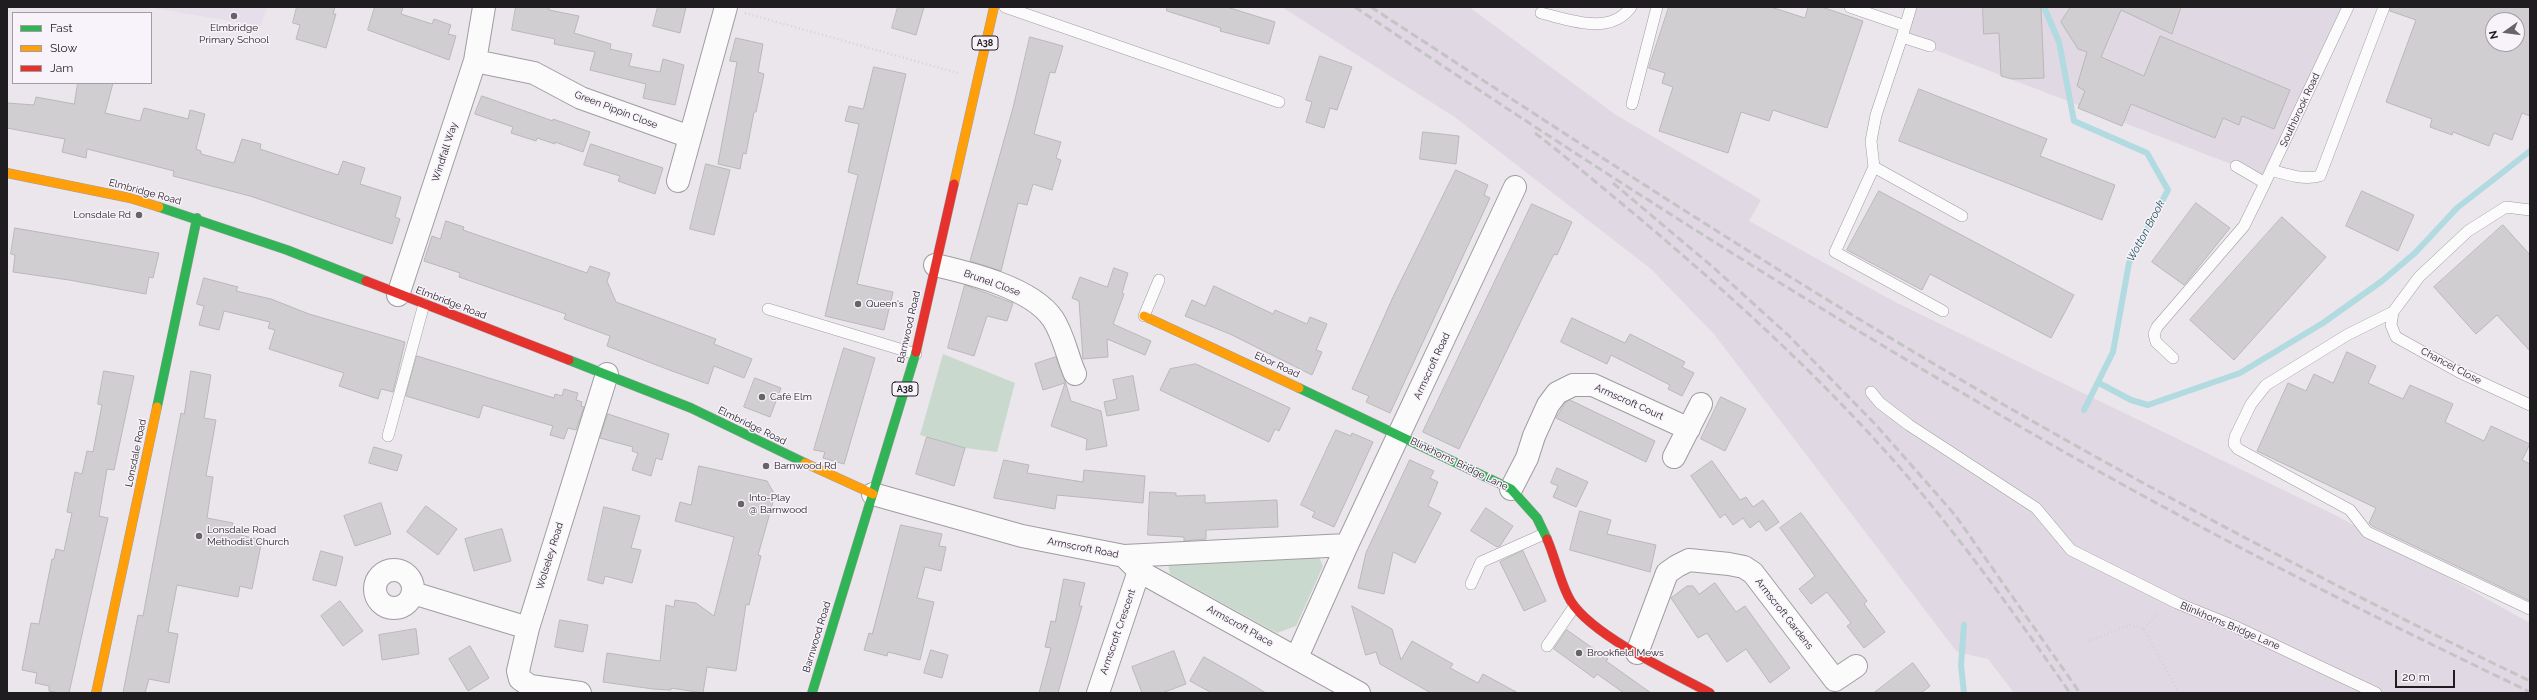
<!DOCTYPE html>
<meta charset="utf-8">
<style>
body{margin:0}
#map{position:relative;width:2537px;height:700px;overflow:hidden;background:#eae6eb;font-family:Raleway,sans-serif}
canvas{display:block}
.frame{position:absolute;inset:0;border:8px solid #201d20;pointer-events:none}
.legend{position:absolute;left:12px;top:12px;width:140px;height:72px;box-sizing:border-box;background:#f8f2fa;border:1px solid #a29da3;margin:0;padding:5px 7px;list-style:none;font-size:12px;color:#201d20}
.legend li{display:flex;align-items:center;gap:8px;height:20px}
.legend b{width:20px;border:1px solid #a29da3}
.north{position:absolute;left:2485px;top:12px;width:40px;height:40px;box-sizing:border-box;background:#f8f2fa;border:1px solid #a29da3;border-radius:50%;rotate:256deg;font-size:11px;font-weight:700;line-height:16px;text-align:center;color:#201d20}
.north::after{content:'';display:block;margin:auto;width:14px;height:18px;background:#676367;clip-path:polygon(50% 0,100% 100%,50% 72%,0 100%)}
.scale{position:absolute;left:2395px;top:670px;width:60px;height:18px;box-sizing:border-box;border:2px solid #201d20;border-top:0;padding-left:5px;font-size:12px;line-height:14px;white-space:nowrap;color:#201d20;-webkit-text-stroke:3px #f8f2fa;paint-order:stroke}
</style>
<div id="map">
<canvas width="2537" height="700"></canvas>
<div class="frame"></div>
<ul class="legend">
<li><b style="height:5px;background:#30b455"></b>Fast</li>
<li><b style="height:5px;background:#ff9f0a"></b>Slow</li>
<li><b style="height:5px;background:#e5322d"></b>Jam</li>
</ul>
<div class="north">N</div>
<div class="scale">20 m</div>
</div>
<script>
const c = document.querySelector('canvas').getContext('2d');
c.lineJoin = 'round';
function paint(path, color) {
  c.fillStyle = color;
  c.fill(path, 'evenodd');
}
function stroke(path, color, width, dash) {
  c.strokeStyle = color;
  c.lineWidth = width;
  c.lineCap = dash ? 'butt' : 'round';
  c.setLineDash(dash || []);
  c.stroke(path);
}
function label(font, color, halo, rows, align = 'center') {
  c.font = font + ' Raleway,sans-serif';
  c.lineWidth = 3;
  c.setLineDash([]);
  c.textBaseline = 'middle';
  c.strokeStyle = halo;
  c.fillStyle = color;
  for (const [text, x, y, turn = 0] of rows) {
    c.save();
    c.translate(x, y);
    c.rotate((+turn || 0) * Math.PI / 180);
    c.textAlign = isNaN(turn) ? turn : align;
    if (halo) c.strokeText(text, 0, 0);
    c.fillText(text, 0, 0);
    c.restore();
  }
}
const built = new Path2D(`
 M 1282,7 L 1469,7 L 1616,115 L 1761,200 L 1749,221 L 1895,302 L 2339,517 L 2530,623 L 2530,693 L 2014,693 L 1988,659 L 1957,652 L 1714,334 L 1651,269 L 1456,118 Z
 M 1911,7 L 2348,7 L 2265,183 L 2236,166 L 1902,37 Z`);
const education = new Path2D(`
 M 148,7 L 268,7 L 260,26 Z`);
const green = new Path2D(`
 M 943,354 L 1015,383 L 997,452 L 965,448 L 920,435 Z
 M 1319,557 L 1323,566 L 1296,626 L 1277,633 L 1170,574 L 1168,564 Z`);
const stream = new Path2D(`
 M 2044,7 L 2059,42 L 2074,121 L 2147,153 L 2168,190 L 2129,263 L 2113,352 L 2084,410
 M 2099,383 L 2131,400 L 2148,405 L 2240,373 L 2323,323 L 2382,281 L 2416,252 L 2457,208 L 2530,151
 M 1964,625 L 1961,665 L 1964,693`);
const building = new Path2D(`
 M 297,7 L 335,7 L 333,14 L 336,14 L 326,48 L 296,39 L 300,25 L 293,23 Z
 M 375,7 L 403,7 L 401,14 L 432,24 L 434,19 L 451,25 L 448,34 L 456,36 L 449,60 L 368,30 Z
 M 516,7 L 549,7 L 549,10 L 579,16 L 574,33 L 611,44 L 610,49 L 632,54 L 629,66 L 660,72 L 663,59 L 684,65 L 675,105 L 643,98 L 646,84 L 590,70 L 595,52 L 554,44 L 555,39 L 512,30 Z
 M 658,7 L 686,7 L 680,33 L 653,26 Z
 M 898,7 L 924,7 L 916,35 L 892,28 Z
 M 1167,7 L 1227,7 L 1275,22 L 1269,44 L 1220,31 L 1221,28 L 1167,11 Z
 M 1669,7 L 1771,7 L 1805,18 L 1808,7 L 1822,7 L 1863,21 L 1827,128 L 1773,110 L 1769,121 L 1741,112 L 1728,153 L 1659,131 L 1673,87 L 1662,83 L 1665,73 L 1649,68 Z
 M 1983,7 L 2041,7 L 2044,78 L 2012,79 L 2001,76 L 1999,33 L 1984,34 Z
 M 2071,7 L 2181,7 L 2172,34 L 2121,10 L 2101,57 L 2144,76 L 2160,36 L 2290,90 L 2274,129 L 2242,116 L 2239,125 L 2223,118 L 2215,138 L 2131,104 L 2122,126 L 2078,108 L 2085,91 L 2077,86 L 2087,52 L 2078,49 L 2061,22 Z
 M 2391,7 L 2530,7 L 2530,116 L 2522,113 L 2512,140 L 2494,133 L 2489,146 L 2453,132 L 2452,135 L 2430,127 L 2432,119 L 2386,102 L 2416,20 L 2390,11 ZM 2493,20 L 2517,20 L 2517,44 L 2493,44 Z
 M 1030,37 L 1063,46 L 1055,73 L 1050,72 L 1034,134 L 1061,142 L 1056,158 L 1061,160 L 1052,190 L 1033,184 L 1027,205 L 1018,203 L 1001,271 L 970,261 L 1013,108 Z
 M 736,38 L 763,44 L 758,72 L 764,74 L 756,112 L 754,112 L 746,154 L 743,153 L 740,169 L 718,164 L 737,62 L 730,61 Z
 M 1320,56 L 1352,67 L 1337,110 L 1330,108 L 1324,128 L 1306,122 L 1312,102 L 1306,100 Z
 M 874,67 L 906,74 L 857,284 L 893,292 L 884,330 L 825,316 L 858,175 L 848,172 L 859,124 L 845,121 L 849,106 L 863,109 Z
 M 78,83 L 113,83 L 105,113 L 140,121 L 144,108 L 188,119 L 190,110 L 205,114 L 196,149 L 201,151 L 201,154 L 234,163 L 242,139 L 261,144 L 260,149 L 338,175 L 343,161 L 365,168 L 360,184 L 401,197 L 395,217 L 400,219 L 392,244 L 250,196 L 173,176 L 174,171 L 147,164 L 87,149 L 86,158 L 62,152 L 65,139 L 7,128 L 7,103 L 34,105 L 36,97 L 74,104 Z
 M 1919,89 L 2047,139 L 2040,156 L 2115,185 L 2102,220 L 1899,141 Z
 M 482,96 L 553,121 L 553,119 L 590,132 L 583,152 L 555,142 L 555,144 L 537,138 L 536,141 L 511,133 L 513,127 L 475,114 Z
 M 1423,132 L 1459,136 L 1456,164 L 1420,159 Z
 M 591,144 L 663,168 L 655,194 L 618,181 L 620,176 L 584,165 Z
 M 706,164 L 730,170 L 714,235 L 690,229 Z
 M 1456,170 L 1488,185 L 1484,195 L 1490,198 L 1390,413 L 1366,402 L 1369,396 L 1352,389 L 1393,297 Z
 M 1879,191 L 2074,295 L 2051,338 L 1930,274 L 1922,290 L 1847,250 Z
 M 2362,191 L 2414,215 L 2398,251 L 2346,226 Z
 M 2196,203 L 2230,228 L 2184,285 L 2152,262 Z
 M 1532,204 L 1572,222 L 1557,255 L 1554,254 L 1538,286 L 1459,449 L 1423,432 Z
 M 2282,217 L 2326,257 L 2234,360 L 2190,320 Z
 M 446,221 L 464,227 L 463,230 L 587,273 L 590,266 L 610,273 L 607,281 L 616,302 L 716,339 L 714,344 L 752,359 L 744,378 L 714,366 L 708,384 L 672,371 L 607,346 L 610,336 L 564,319 L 566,314 L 459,277 L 460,273 L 424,261 L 432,236 L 440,239 Z
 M 2503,225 L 2530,255 L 2530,351 L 2497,315 L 2476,334 L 2434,287 Z
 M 15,228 L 159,253 L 153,278 L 149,277 L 146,294 L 69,280 L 13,272 L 15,255 L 11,254 Z
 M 1114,268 L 1128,273 L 1122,293 L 1124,294 L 1113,324 L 1151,341 L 1145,355 L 1107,339 L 1108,357 L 1083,359 L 1079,301 L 1072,298 L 1080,277 L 1107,287 Z
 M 204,278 L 238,287 L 236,291 L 271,299 L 309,314 L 405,342 L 393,392 L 381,389 L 378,399 L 339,386 L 344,373 L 269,349 L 275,330 L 268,328 L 270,322 L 224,311 L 219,330 L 199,325 L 204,306 L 197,304 Z
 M 965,285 L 1013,303 L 1007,321 L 987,316 L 974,356 L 948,348 Z
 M 1214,286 L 1273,314 L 1275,310 L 1307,324 L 1310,317 L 1327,324 L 1316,350 L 1322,352 L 1312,375 L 1230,334 L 1185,316 L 1192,300 L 1205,306 Z
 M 1572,318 L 1625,343 L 1630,334 L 1685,362 L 1682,367 L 1694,373 L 1682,396 L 1668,389 L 1670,385 L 1611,355 L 1607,364 L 1561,342 Z
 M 844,348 L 875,358 L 844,464 L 823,458 L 825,452 L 814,450 Z
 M 2347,352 L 2376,366 L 2368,383 L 2403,399 L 2410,385 L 2453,404 L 2445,422 L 2484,441 L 2491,426 L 2530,444 L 2522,460 L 2530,464 L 2530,601 L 2372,526 L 2369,523 L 2376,508 L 2257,451 L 2288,383 L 2306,391 L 2314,374 L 2333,383 Z
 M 417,356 L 554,398 L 555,394 L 562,396 L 564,389 L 578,393 L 576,400 L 582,402 L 581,406 L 584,407 L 576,430 L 568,428 L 564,439 L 550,435 L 553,426 L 483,405 L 479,418 L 406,396 Z
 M 1056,357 L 1065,381 L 1071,401 L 1101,411 L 1107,446 L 1086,450 L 1087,439 L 1051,426 L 1065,383 L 1043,390 L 1035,364 Z
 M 1196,364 L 1290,408 L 1279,431 L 1275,429 L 1269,442 L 1160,390 L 1170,369 Z
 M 104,371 L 134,376 L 114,470 L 107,469 L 99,516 L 108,518 L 69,693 L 59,693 L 49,691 L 49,686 L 35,683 L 37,673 L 22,670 L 31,623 L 39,624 L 52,559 L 54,559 L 56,549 L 64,551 L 72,513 L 67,512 L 75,472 L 82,474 L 87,451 L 93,452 L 102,405 L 98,404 Z
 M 191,371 L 211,375 L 204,418 L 216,420 L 206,476 L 213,477 L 207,518 L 233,523 L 231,533 L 262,540 L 252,589 L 240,586 L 238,597 L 177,585 L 168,632 L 178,634 L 169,683 L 149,679 L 145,693 L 123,693 L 138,615 L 143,616 L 181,413 L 184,414 Z
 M 1133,376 L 1139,410 L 1107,416 L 1104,402 L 1117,399 L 1113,380 Z
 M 755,378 L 781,388 L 770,417 L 744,407 Z
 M 1721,397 L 1746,409 L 1725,451 L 1701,439 Z
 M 1570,400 L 1655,441 L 1646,462 L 1556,418 L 1565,403 Z
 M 608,414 L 669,434 L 662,460 L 656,458 L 651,476 L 632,470 L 638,453 L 632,451 L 633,447 L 600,438 Z
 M 1336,430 L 1351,436 L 1352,433 L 1373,442 L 1334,527 L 1312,517 L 1315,512 L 1301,505 Z
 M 927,437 L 965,448 L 954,486 L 916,474 Z
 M 374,447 L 402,455 L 397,471 L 369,463 Z
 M 1004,460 L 1029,465 L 1027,473 L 1083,482 L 1084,470 L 1145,476 L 1143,503 L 1057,495 L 1055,509 L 994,498 Z
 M 1410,460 L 1434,471 L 1430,478 L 1438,482 L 1428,506 L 1441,513 L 1415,563 L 1393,552 L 1384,594 L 1358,588 L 1366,553 Z
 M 1712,461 L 1740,500 L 1746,497 L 1753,507 L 1763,500 L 1779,522 L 1766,531 L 1759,521 L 1750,528 L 1743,518 L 1733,525 L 1725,514 L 1720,518 L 1691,476 Z
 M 699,466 L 767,481 L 775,495 L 758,555 L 761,556 L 749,605 L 746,604 L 736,671 L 707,667 L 703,693 L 671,688 L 671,690 L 653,689 L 603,682 L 607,653 L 660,661 L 666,605 L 674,607 L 675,600 L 696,603 L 714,616 L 734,537 L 675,521 L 680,502 L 691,505 Z
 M 1557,468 L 1588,482 L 1576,507 L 1553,497 L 1558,486 L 1551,483 Z
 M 1150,492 L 1176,493 L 1176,496 L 1205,495 L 1205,503 L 1277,500 L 1278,527 L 1206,530 L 1206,539 L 1184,541 L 1184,537 L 1148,535 Z
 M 381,503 L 391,534 L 355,546 L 344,516 Z
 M 426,506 L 457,529 L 438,555 L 407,532 Z
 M 604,507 L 640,516 L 631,548 L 641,550 L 632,583 L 605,576 L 603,584 L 588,580 Z
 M 1486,508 L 1513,526 L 1500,546 L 1497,547 L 1471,531 Z
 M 1580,511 L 1611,520 L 1607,534 L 1656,545 L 1650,572 L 1570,550 Z
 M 1801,513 L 1867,601 L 1864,604 L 1885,632 L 1864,648 L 1847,626 L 1851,623 L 1827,592 L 1811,604 L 1799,589 L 1815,576 L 1780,528 Z
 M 901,525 L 942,534 L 939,546 L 946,547 L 941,571 L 925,567 L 917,598 L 934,602 L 920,660 L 888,652 L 887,656 L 864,650 L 869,633 L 872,634 Z
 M 502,529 L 511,561 L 474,571 L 465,539 Z
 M 321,551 L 343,557 L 336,586 L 313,580 Z
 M 1523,551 L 1546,601 L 1524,611 L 1500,562 Z
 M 1064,579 L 1085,583 L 1079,606 L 1082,606 L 1058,693 L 1039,693 L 1051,648 L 1045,647 L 1051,621 L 1055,622 Z
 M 1715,583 L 1736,612 L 1745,606 L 1790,668 L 1770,683 L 1746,649 L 1727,662 L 1707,633 L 1698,638 L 1671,598 L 1687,586 L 1693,586 L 1699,594 Z
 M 340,601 L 363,631 L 343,646 L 321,616 Z
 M 1352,606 L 1392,629 L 1401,660 L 1412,641 L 1453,664 L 1450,668 L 1478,683 L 1483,674 L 1518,693 L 1431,693 L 1380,664 L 1376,652 L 1366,655 Z
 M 560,620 L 588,625 L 583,652 L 555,647 Z
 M 416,629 L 419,654 L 382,660 L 379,635 Z
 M 1567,630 L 1608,659 L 1606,661 L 1651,693 L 1624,693 L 1597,674 L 1594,678 L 1554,649 Z
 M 470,646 L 489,678 L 468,691 L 449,659 Z
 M 931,650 L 948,655 L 942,678 L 924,673 Z
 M 1174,651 L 1186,684 L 1162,693 L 1142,693 L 1132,667 Z
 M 1204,657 L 1243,679 L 1266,693 L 1212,693 L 1190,681 Z
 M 1913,663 L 1930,686 L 1921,693 L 1874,693 Z`);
const path = new Path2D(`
 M 745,13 L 958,73
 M 2144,629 L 2179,693
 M 2144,629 L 2159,611
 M 2089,641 L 2130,625 L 2144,629`);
const lane = new Path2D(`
 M 1005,7 L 1279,102
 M 1850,7 L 1905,26
 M 1911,7 L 1902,37 L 1930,46
 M 1541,13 C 1570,20 1610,36 1631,7
 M 1902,37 L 1876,115 L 1871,141 L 1874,167 L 1962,216
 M 1632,104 L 1657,7
 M 2236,166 L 2265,183 L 2348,7
 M 1874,167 L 1835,252 L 1943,311
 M 2271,170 C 2288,175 2303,180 2320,176 L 2384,7
 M 2530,210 L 2506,207 L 2468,231 L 2419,277 L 2393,312 L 2347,335 L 2266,385 L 2251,404 L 2235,437 L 2234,444 L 2238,449 L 2350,510 L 2367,532 L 2530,609
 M 768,309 L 916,354
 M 2393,312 L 2391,325 L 2396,337 L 2459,372 L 2530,405
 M 1144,316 L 1159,280
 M 2173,358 L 2156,342 L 2154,334 L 2157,327 L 2244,226 L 2265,183
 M 1871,392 L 1880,403 L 1909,425 L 2036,508 L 2071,550 L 2177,603 L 2234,626 L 2376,693
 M 388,436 L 424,304
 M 1471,584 L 1481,562 L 1544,534
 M 1547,646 L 1574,607`);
const street = new Path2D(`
 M 475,61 L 534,73 L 581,98 L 690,137
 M 678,181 L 726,7
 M 935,265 C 970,273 1032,288 1053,319 C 1064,336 1067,356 1075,374
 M 398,295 L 475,61 L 484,7
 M 1674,457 L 1701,404
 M 1511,489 L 1527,458 L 1534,436 L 1548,405 L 1557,393 L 1573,385 L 1593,385 L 1689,429
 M 873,494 L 1022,536 L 1124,556 L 1347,545
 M 1124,556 L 1139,571 L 1359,693
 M375 589a19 19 0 1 1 38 0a19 19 0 1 1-38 0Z
 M 413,593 L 528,628
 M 1637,653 L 1667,573 L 1677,566 L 1689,560 L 1729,564 L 1744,567 L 1753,573 L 1835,680 L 1856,666
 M 1297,657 L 1347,545 L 1515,187
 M 580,693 L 530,686 L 520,679 L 518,671 L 528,628 L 607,374
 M 1098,693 L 1139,571`);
const fast = new Path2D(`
 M 159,207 L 287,250 L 366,281
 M 569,360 L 691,408 L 805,463
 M 1299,388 L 1511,489 L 1537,518 L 1547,539
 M 157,407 L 197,218
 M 812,693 L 916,352`);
const slow = new Path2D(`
 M 7,173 L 130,198 L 159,207
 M 954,184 L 994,7
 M 1144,316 L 1299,388
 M 805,463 L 873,494
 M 96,693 L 157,407`);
const jam = new Path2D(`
 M 366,281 L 569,360
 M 916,352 L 954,184
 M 1547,539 C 1555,557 1559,578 1568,596 C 1585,633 1674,673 1710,693`);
const rail = new Path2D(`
 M 1355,7 C 1574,155 1797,298 2026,430 C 2190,525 2359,610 2530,692
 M 1371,7 C 1559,130 1747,254 1941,368 C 2132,481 2330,585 2530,681
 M 1535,133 C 1570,160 1604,189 1638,217 C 1735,299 1831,386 1913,483 C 1970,551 2019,620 2070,693
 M 1613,183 L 1714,268 L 1788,335 L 1877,426 L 1955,515 L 2080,693`);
const markers = [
 [234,16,4,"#676367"],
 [139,215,4,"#676367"],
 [858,304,4,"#676367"],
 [762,397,4,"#676367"],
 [766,466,4,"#676367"],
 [741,504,4,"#676367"],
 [199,536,4,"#676367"],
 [1579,653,4,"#676367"]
];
const shields = [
 [985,43,26],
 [905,389,26]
];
const shieldNames = [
 ["A38",985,43],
 ["A38",905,389]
];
const poiNames = [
 ["Elmbridge",234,28,"center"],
 ["Primary School",234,40,"center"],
 ["Lonsdale Rd",131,215,"right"],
 ["Queen's",866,304],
 ["Café Elm",770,397],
 ["Barnwood Rd",774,466],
 ["Into-Play",749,498],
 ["@ Barnwood",749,510],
 ["Lonsdale Road",207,530],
 ["Methodist Church",207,542],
 ["Brookfield Mews",1587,653]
];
const streetNames = [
 ["Green Pippin Close",616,110,21],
 ["Southbrook Road",2300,110,-65],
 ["Windfall Way",445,152,-72],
 ["Elmbridge Road",145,192,15],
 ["Brunel Close",992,283,20],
 ["Elmbridge Road",451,303,21],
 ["Barnwood Road",909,327,-77],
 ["Ebor Road",1277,365,25],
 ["Armscroft Road",1432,366,-65],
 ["Chancel Close",2451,366,28],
 ["Armscroft Court",1629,402,24],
 ["Elmbridge Road",752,426,26],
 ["Lonsdale Road",136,453,-78],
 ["Blinkhorns Bridge Lane",1459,464,26],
 ["Armscroft Road",1083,548,11],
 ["Wolseley Road",550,556,-73],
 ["Armscroft Gardens",1784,614,52],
 ["Armscroft Place",1240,626,29],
 ["Blinkhorns Bridge Lane",2230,626,23],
 ["Armscroft Crescent",1118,632,-71],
 ["Barnwood Road",817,637,-73]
];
const waterNames = [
 ["Wotton Brook",2146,231,-62]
];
paint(built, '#e0d8e2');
paint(education, '#e7deeb');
paint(green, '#cad9cd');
stroke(stream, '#b1dae1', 6);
paint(building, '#d1ced2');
stroke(building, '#bab7bb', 1);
stroke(lane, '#a09da1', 12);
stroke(street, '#a09da1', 24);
stroke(fast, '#a09da1', 10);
stroke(slow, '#a09da1', 10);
stroke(jam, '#a09da1', 10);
stroke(path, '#d4d2d4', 2.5, [1, 3]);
stroke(lane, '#fcfbfc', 11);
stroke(street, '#fcfbfc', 22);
stroke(fast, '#30b455', 9);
stroke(slow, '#ff9f0a', 9);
stroke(jam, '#e5322d', 9);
stroke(rail, '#c5c4c5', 3, [8, 4]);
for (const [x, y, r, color] of markers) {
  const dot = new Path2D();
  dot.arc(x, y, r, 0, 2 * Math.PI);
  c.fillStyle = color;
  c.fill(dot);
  stroke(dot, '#f8f2fa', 1.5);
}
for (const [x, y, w] of shields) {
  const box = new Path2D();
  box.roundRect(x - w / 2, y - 7, w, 14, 3);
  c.fillStyle = '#f8f2fa';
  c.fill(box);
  stroke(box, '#201d20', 1);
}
label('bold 9px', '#201d20', null, shieldNames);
label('10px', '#201d20', '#f8f2fa', poiNames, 'left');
label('10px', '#201d20', '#f8f2fa', streetNames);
label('italic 11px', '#1d5258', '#f8f2fa', waterNames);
</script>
